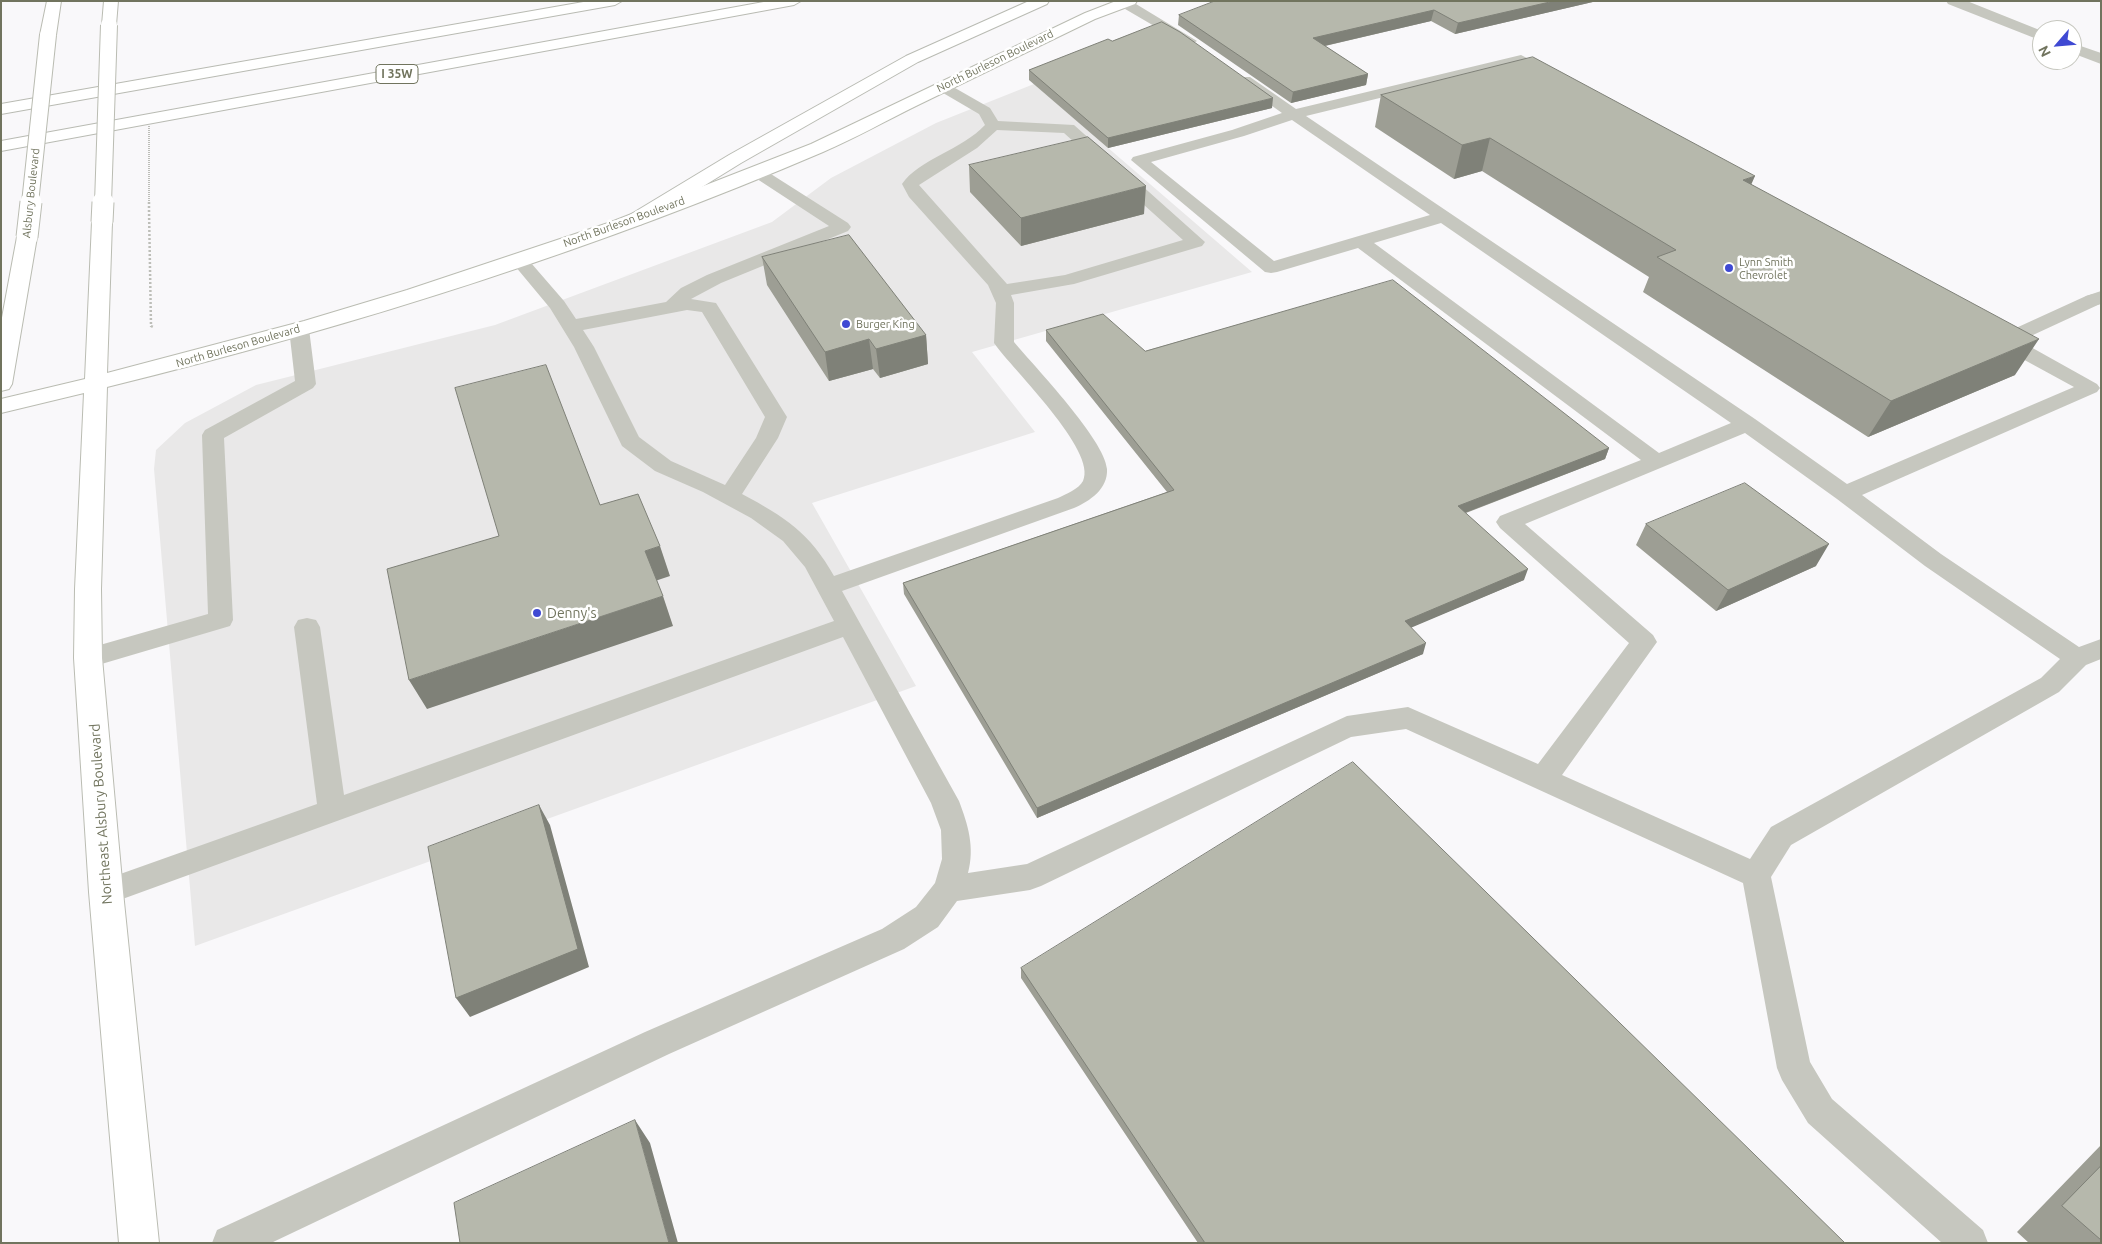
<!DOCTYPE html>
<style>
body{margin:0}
#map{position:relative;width:2102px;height:1244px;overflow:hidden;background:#f9f8fa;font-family:Ubuntu,sans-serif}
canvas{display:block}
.frame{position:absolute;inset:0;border:2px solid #71745e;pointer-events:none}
.north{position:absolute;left:2032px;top:20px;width:50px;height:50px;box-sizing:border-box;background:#fff;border:1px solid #c6c7bf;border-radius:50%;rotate:243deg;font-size:14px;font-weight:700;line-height:20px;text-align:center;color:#71745e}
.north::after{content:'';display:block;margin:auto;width:18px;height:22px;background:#3f49d3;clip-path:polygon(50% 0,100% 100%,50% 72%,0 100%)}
</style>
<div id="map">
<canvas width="2102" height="1244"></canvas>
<div class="frame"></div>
<div class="north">N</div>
</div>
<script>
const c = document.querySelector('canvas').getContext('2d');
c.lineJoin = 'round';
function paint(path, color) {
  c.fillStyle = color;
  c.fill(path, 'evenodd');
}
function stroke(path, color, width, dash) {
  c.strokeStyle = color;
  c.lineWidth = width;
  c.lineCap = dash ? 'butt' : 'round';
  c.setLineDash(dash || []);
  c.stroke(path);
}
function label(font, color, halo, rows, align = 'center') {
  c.font = font + ' Ubuntu,sans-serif';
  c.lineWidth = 5;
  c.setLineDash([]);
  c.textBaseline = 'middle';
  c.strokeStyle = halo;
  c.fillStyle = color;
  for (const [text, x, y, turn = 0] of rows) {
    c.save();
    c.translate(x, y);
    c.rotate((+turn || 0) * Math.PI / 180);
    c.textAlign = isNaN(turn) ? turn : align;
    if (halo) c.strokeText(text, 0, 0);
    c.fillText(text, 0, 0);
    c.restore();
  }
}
const built = new Path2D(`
 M 1034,84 L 1252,272 L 972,352 L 1035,432 L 812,503 L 916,686 L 195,946 L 154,469 L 156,450 L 185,423 L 256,385 L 495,325 L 772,222 L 831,178 L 936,123 Z`);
const path = new Path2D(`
 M 149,210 L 151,326 L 153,327`);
const lane = new Path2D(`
 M 1120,1 L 1131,1 L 1197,41 L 1190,45 L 1185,44 L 1120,6 Z
 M 1521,55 L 1556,73 L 1558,76 L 1556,79 C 1544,82 1530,70 1519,64 L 1306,116 L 1755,419 L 1847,484 L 2074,387 L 1997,345 L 1990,338 L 1993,334 L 2005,333 L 2086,296 L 2093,294 L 2101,298 L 2100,304 L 2020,341 L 2097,384 L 2100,388 L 2097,392 L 1862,495 L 1941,554 L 2079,647 L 2101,639 L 2101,659 L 2086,665 L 2059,692 L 1791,845 L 1771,877 L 1810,1062 L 1832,1099 L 1983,1230 L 1988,1243 L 1942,1243 L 1808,1123 L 1782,1080 L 1777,1068 L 1743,883 L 1406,729 L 1351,737 L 1041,886 L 1030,890 L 957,901 L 938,927 L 904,949 L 669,1054 L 271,1243 L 212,1243 L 217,1230 L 645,1032 L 882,929 L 916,907 L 935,883 L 942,859 L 941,830 L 931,803 L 843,637 L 106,905 L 95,901 L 91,892 L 95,883 L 317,804 L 294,627 L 298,620 L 307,618 L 316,620 L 320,627 L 344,795 L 834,621 L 805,567 L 783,541 L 751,518 L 703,492 L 655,471 L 622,446 L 574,347 L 550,308 L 510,260 L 513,256 L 519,255 L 525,256 L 564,301 L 576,319 L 666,302 L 681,288 L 707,275 L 829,226 L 751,175 L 749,172 L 751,169 L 763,169 L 848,223 L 851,227 L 848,231 L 721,283 L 691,299 L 716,303 L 787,417 L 778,438 L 742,494 C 785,517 810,533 834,576 L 1058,498 C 1066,494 1079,489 1083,481 C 1098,451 1012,369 994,343 L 996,303 L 988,285 L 909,197 L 902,184 C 918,160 963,149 985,125 L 979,114 L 938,90 L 936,87 L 938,84 L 948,84 L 990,108 L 998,121 L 1074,125 L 1205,242 L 1202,246 L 1074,284 L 1011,295 L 1014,303 L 1014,342 C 1035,367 1105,440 1107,469 C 1108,489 1090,501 1074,508 L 842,591 L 959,801 C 968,825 975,847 968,873 L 1027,864 L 1347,716 L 1408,707 L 1538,764 L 1629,643 L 1500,528 L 1496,522 L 1500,516 L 1641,460 L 1358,248 L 1277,272 L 1271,273 L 1265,272 L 1131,160 L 1133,157 L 1232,130 L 1282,113 L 1240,83 L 1238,80 L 1240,77 L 1250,77 L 1296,109 ZM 1292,120 L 1430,215 L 1274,261 L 1151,162 L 1244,136 ZM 997,130 L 1064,133 L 1183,240 L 1065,275 L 1007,284 L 919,185 L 977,148 ZM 1441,223 L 1731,423 L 1659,453 L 1374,243 ZM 687,310 L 702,312 L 765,417 L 756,438 L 725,485 L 671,461 L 639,437 L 594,347 L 583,330 ZM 1745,433 L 1837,499 L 1925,566 L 2060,659 L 2041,678 L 1771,827 L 1750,859 L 1562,775 L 1657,642 L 1653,635 L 1525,524 Z
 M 299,323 L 306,325 L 309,329 L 316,384 L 313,388 L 224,438 L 233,620 L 230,626 L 88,668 L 79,665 L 75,658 L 79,651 L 208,614 L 202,435 L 205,430 L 295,381 L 289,329 L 292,325 Z`);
const street = new Path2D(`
 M 1946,1 L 1967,1 L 2042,31 L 2042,41 L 1948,4 Z
 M 2072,43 L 2101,53 L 2101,64 L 2072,53 Z
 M 2101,291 L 2101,304 L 2093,306 L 2086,304 L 2083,300 L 2086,296 Z`);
const secondary = new Path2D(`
 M 47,1 L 61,1 L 56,35 L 53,38 L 43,38 L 40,35 Z
 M 104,1 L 118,1 L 116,25 L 114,28 L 104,28 L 102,25 Z
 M 1116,1 L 1137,1 L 1135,4 L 1095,19 C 1036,48 977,76 918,105 C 887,120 856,138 823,152 C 592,251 351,327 107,387 L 101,589 L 102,658 L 123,892 L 159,1243 L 119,1243 L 89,892 L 74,658 L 75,589 L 84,393 L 1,413 L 1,399 L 85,379 L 92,222 L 95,218 L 102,216 L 109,218 L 112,222 L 107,373 L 304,321 L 407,290 L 611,222 L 811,144 L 1085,13 Z
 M 27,231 L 34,233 L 37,237 L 12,384 L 9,389 L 1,391 L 1,323 L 17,237 L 20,233 Z`);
const highway = new Path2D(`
 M 589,1 L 622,1 L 615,5 L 1,114 L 1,104 Z
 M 769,1 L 801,1 L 794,5 L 1,151 L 1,141 Z
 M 1029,1 L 1049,1 L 1047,4 L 918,62 L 741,163 L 642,224 L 635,226 L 628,224 L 625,220 L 628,216 L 729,155 L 906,56 Z`);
const pathBridgeFar1 = new Path2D(`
 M 149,126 L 149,203`);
const pathBridge = new Path2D(`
 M 149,202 L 149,210`);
const secondaryBridgeFar1 = new Path2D(`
 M 30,203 L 48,35
 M 103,203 L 109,25`);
const secondaryBridge = new Path2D(`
 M 102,222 L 103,202
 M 27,237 L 31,202`);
const wall = new Path2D(`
 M 1597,1 L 1455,34 L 1431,21 L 1325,46 L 1368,74 L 1366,85 L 1291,103 L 1178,25 L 1179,15 Z
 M 1112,41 L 1272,108 L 1108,148 L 1029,80 L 1029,70 Z
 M 1381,95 L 1751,184 L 2015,375 L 1868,437 L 1643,292 L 1649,277 L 1482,171 L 1454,179 L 1375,127 Z
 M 969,165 L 1144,214 L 1021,246 L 970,192 Z
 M 762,257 L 926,335 L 928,364 L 880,378 L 873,369 L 829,381 L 767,285 Z
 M 1046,330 L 1145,351 L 1609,448 L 1605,459 L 1466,513 L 1524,580 L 1411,627 L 1423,654 L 1037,818 L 904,594 L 903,583 L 1167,492 L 1046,341 Z
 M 1646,524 L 1816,566 L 1716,611 L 1636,545 Z
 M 1021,968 L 1845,1243 L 1198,1243 L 1021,978 Z
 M 2101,1145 L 2101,1243 L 2029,1243 L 2017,1232 Z`);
const shadedWall = new Path2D(`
 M 1554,1 L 1597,1 L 1455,34 L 1458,23 Z
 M 1434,10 L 1431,21 L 1311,49 L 1313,38 Z
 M 1368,74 L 1366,85 L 1291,103 L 1293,92 Z
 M 1273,98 L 1272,108 L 1108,148 L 1108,138 Z
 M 1490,138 L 1482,171 L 1454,179 L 1462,145 Z
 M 1755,176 L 1740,210 L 1743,180 Z
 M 1146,186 L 1144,214 L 1021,246 L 1021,218 Z
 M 926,335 L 928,364 L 880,378 L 876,349 Z
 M 869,339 L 873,369 L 829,381 L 825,352 Z
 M 2039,339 L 2015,375 L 1868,437 L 1891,401 Z
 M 1609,448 L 1605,459 L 1454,517 L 1458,506 Z
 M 1829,544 L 1816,566 L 1716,611 L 1728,590 Z
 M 660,546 L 670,576 L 655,581 L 645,551 Z
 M 1528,569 L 1524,580 L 1401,632 L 1405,621 Z
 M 663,596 L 673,626 L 427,709 L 409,680 Z
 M 1426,643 L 1423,654 L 1037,818 L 1037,808 Z
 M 539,805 L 550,825 L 589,967 L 470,1017 L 456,998 Z
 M 635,1120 L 650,1143 L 678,1243 L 669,1243 Z`);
const building = new Path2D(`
 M 1215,1 L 1554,1 L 1458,23 L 1434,10 L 1313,38 L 1368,74 L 1293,92 L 1179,15 Z
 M 1162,22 L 1180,32 L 1273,98 L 1108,138 L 1029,70 L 1108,39 L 1112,41 Z
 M 1533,57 L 1755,176 L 1743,180 L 2039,339 L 1891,401 L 1657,257 L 1676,250 L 1490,138 L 1462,145 L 1381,95 Z
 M 1088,137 L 1146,186 L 1021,218 L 969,165 Z
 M 849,235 L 926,335 L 876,349 L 869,339 L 825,352 L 762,257 Z
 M 1393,280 L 1609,448 L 1458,506 L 1528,569 L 1405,621 L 1426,643 L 1037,808 L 903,583 L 1174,490 L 1046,330 L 1103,314 L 1145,351 Z
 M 546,365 L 600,505 L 638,494 L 660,546 L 645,551 L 663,596 L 409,680 L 387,569 L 499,536 L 455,388 Z
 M 1745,483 L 1829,544 L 1728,590 L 1646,524 Z
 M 1353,762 L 1845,1243 L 1205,1243 L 1021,968 Z
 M 539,805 L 578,949 L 456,998 L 428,847 Z
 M 635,1120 L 669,1243 L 460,1243 L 454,1203 Z
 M 2101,1166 L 2101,1240 L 2062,1206 Z`);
const markers = [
 [1729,268,5,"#3f49d3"],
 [846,324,5,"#3f49d3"],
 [537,613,5,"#3f49d3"]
];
const farStreetnames = [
 ["North Burleson Boulevard",995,61,-26],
 ["Alsbury Boulevard",31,193,-84],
 ["North Burleson Boulevard",624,222,-20],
 ["North Burleson Boulevard",238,346,-16]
];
const farPoinames = [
 ["Lynn Smith",1739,262],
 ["Chevrolet",1739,275],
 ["Burger King",856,324]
];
const shields = [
 [397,74,42]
];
const shieldNames = [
 ["I 35W",397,74]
];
const poiNames = [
 ["Denny's",547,613]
];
const streetNames = [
 ["Northeast Alsbury Boulevard",101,814,-94]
];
paint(built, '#e9e8e8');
stroke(secondary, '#babcb2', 2);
stroke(highway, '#b9bbb3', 2);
stroke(path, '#bdbeb8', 2.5, [2, 2]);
paint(lane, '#c6c7bf');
paint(street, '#c6c7bf');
paint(secondary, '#fff');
paint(highway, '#fff');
stroke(secondaryBridgeFar1, '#babcb2', 18, []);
stroke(secondaryBridge, '#babcb2', 23, []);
stroke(pathBridgeFar1, '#bdbeb8', 2, [1, 1]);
stroke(pathBridge, '#bdbeb8', 2.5, [2, 2]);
stroke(secondaryBridgeFar1, '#fff', 16);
stroke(secondaryBridge, '#fff', 21);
paint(wall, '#9d9e94');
paint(shadedWall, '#7f8178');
paint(building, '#b6b8ac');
stroke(building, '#7f8178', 1);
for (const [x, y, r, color] of markers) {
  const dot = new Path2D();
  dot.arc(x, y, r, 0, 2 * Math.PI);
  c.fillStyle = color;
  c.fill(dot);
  stroke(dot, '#fff', 2);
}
label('11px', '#71745e', '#fff', farStreetnames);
label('11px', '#71745e', '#fff', farPoinames, 'left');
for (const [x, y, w] of shields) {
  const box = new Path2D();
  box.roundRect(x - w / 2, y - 9.5, w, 19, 4);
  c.fillStyle = '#fff';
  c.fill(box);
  stroke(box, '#71745e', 1);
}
label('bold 12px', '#71745e', null, shieldNames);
label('14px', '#71745e', '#fff', poiNames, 'left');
label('14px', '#71745e', '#fff', streetNames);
</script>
